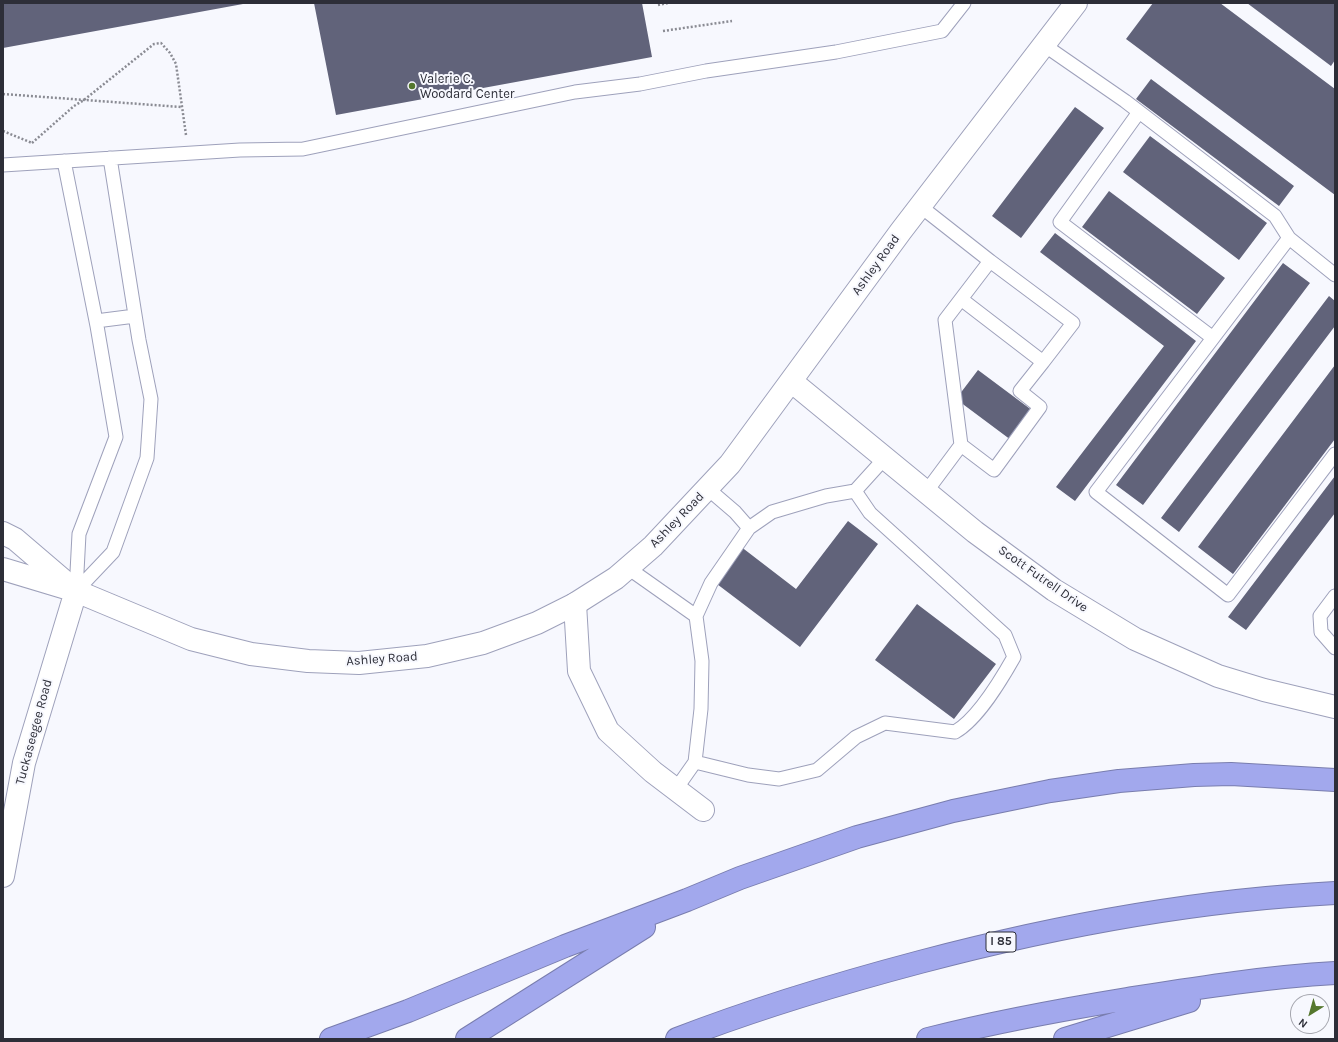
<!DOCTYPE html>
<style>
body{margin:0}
#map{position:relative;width:1338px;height:1042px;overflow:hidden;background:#f7f8fe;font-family:Karla,sans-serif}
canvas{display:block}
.frame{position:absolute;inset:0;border:4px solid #2d2e38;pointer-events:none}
.north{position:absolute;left:1290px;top:994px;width:40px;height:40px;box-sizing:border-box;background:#f7f8fe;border:1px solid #a6a7af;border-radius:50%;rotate:217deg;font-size:11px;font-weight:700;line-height:16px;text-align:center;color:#2d2e38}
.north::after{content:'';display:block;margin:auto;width:14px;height:18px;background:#55772e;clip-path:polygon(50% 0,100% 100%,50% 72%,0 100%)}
</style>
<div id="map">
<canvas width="1338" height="1042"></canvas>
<div class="frame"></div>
<div class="north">N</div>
</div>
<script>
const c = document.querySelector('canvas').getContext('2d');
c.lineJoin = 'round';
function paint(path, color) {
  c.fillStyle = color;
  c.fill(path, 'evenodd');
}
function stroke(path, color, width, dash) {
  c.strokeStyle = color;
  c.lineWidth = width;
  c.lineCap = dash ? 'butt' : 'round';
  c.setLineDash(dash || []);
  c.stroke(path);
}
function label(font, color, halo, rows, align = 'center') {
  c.font = font + ' Karla,sans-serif';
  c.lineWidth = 4;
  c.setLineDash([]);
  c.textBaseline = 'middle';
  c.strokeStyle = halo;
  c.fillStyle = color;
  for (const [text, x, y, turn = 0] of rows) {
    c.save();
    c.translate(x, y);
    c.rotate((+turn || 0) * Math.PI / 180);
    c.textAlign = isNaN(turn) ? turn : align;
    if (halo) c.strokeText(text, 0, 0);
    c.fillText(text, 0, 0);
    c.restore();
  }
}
const building = new Path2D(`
 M 3,3 L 243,3 L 243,4 L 3,48 Z
 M 314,3 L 642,3 L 652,57 L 336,115 Z
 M 1153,3 L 1220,3 L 1335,89 L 1335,195 L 1126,39 Z
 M 1247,3 L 1335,3 L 1335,60 L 1331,66 Z
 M 1151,79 L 1294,186 L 1279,206 L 1136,99 Z
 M 1075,107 L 1104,128 L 1021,238 L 992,216 Z
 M 1150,136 L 1267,223 L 1239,260 L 1123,172 Z
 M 1109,191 L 1225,278 L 1197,314 L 1082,227 Z
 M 1055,233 L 1196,341 L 1075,501 L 1056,487 L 1164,346 L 1040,252 Z
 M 1283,263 L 1310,283 L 1143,505 L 1116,485 Z
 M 1329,296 L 1335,301 L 1335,326 L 1179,532 L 1161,518 Z
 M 1335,365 L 1335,439 L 1233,574 L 1198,547 Z
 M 978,370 L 1033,411 L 1011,440 L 956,399 Z
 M 1335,476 L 1335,513 L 1246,630 L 1228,617 Z
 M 848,521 L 878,544 L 800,647 L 713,581 L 740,546 L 796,589 Z
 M 917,604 L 996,664 L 954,719 L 875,660 Z`);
const path = new Path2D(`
 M 658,5 L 668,3
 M 663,31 L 732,21
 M 3,94 L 181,107
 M 3,131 L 32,143
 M 32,143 L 74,106 L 84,100 L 154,44 L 161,43 L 170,53 L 176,64 L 186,135`);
const service = new Path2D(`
 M 1044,45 L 1125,101 L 1275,216 L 1289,238 L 1335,275
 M 1139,112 L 1060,222 L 1213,338
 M 64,161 L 97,326 L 116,437 L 79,534 L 76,591
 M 3,165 L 240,150 L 303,149 L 575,92 L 640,84 L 706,71 L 836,52 L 942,31 L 964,3
 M 920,206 L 990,261 L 945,320 L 961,445 L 926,492
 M 1289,238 L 1096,492 L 1228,595 L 1335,454
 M 990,261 L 1073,323 L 1043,362
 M 961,299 L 1043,362 L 1020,391 L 1040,407 L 994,470 L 961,445
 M 96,321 L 135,316
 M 707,488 L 735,512 L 749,528
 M 628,568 L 696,616
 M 76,591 L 113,552 L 147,458 L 151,399 L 139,340 L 110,158
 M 1335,596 L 1320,616 L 1321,632 L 1335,648
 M 695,762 L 748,775 L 779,779 L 817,770 L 856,737 L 885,723 L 955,732 C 978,719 1001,680 1014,657 L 1005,635 L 870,513 L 855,491
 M 676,789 L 695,762 L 701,709 L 702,661 L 696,616 L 711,583 L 749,528 L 772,512 L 826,496 L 855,491 L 884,459`);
const minor = new Path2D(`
 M 575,604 L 579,671 L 608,731 L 653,772 L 703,810`);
const tertiary = new Path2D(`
 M 791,381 L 975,532 L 1054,590 L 1135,639 L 1218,676 L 1264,690 L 1335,707
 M 3,533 L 15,539 L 70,586
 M 3,569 L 76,591 L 191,639 L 251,654 L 308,661 L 359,663 L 427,656 L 483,643 L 537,623 L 575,604 L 616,578 L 653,546 L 730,464 L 901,231 L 1076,3
 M 3,876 L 24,763 L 76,591`);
const motorway = new Path2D(`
 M 331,1039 L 408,1011 L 565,946 L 687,900 L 740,878 L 857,837 L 953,811 L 1050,791 L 1119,781 L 1194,775 L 1231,774 L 1335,780
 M 467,1039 L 644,927
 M 677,1039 C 757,1008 837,984 920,962 C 1056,926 1195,900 1335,893
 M 928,1039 C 994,1022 1060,1010 1127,999 C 1197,988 1265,977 1335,973
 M 1065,1039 L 1189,1001`);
const markers = [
 [412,86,4,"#55772e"]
];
const shields = [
 [1001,942,30]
];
const shieldNames = [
 ["I 85",1001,942]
];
const poiNames = [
 ["Valerie C.",420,79],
 ["Woodard Center",420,94]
];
const streetNames = [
 ["Ashley Road",876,265,-54],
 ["Ashley Road",677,520,-46],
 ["Scott Futrell Drive",1043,579,35],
 ["Ashley Road",382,659,-4],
 ["Tuckaseegee Road",34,732,-75]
];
paint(building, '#61637a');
stroke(service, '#9ea1bb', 15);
stroke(minor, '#9ea1bb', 24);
stroke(tertiary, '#9ea1bb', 24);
stroke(motorway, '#797dae', 24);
stroke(path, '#8a8b93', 2.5, [2, 2]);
stroke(service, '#fff', 13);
stroke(minor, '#fff', 22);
stroke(tertiary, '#fff', 22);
stroke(motorway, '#a2a8ed', 22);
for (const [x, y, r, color] of markers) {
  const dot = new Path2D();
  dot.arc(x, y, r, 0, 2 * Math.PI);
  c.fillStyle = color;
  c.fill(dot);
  stroke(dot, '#f7f8fe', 1.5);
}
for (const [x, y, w] of shields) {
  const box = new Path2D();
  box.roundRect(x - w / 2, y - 10, w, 20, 3);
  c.fillStyle = '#f7f8fe';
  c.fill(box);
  stroke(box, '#2d2e38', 1);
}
label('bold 12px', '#2d2e38', null, shieldNames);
label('13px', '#2d2e38', '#f7f8fe', poiNames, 'left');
label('13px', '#2d2e38', '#f7f8fe', streetNames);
</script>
